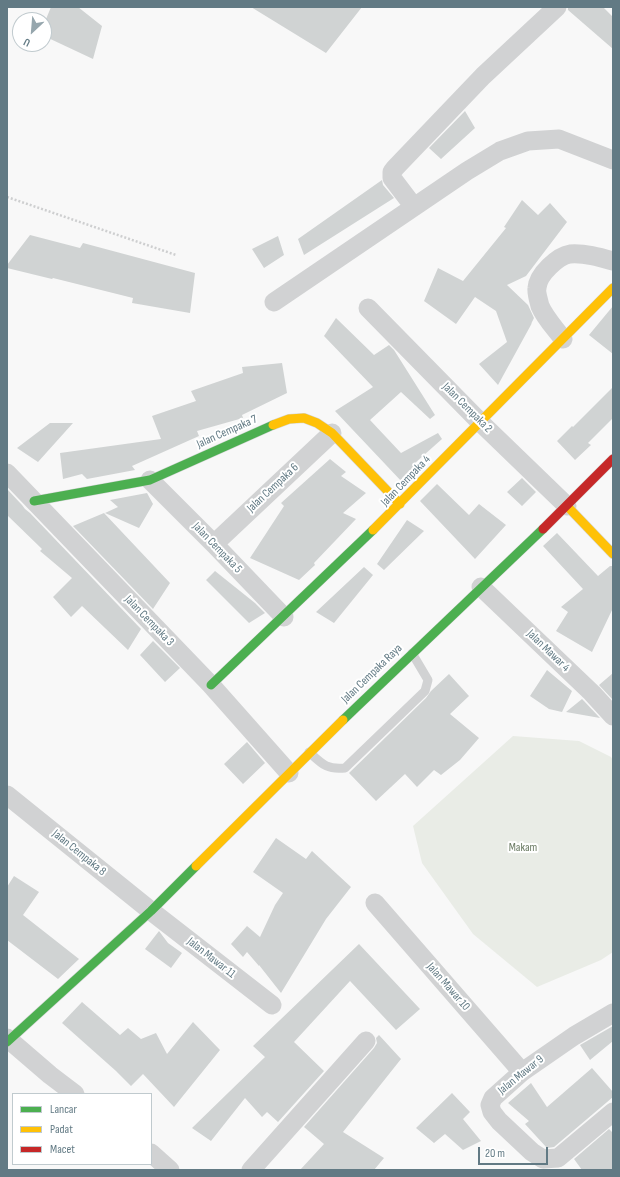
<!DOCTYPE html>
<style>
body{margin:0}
#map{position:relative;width:620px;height:1177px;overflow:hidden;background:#f8f8f8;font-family:"Sofia Sans Condensed",sans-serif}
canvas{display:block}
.frame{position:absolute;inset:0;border:8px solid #627a84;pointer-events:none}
.legend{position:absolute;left:12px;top:1093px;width:140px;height:72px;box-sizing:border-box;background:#fff;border:1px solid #c0cace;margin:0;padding:5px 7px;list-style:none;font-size:12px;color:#627a84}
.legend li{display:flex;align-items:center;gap:8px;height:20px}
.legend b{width:20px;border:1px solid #c0cace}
.north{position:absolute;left:12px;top:12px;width:40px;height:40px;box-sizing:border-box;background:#fff;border:1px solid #c0cace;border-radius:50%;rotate:206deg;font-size:11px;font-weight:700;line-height:16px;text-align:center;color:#627a84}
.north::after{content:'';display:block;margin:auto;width:14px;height:18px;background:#96a6ad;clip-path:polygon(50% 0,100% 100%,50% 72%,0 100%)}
.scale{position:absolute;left:478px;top:1147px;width:70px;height:18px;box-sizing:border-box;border:2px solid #627a84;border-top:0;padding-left:5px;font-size:12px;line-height:14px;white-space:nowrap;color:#627a84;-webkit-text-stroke:3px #fff;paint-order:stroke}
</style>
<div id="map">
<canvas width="620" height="1177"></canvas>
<div class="frame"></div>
<ul class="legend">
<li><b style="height:5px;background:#4caf50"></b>Lancar</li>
<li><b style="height:5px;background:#ffc107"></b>Padat</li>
<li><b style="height:5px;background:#c62828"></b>Macet</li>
</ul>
<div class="north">U</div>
<div class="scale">20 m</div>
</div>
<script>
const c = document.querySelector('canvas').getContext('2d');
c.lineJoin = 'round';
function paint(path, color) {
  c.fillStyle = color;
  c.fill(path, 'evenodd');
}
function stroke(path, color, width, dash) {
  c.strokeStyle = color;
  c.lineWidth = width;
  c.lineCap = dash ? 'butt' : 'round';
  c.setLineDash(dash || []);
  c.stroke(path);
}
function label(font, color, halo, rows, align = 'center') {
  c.font = font + ' "Sofia Sans Condensed",sans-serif';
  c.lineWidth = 4;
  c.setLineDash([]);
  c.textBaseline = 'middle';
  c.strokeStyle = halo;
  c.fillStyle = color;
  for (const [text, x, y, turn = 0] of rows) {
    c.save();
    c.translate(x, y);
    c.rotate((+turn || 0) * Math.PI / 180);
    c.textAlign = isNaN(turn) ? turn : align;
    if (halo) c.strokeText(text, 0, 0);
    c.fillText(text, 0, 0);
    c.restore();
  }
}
const green = new Path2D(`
 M 513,736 L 579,741 L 611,757 L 613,760 L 613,952 L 601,960 L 537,987 L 473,934 L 422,863 L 413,826 Z`);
const building = new Path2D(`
 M 51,7 L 78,7 L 102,26 L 93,59 L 44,36 L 44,24 Z
 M 251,7 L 362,7 L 326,53 Z
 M 568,7 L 603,7 L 613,17 L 613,49 L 568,10 Z
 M 465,111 L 475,128 L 441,159 L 429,148 Z
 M 382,180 L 383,185 L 394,198 L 304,255 L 298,239 Z
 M 522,200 L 538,215 L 550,203 L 567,222 L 526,276 L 507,285 L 528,305 L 534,318 L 531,324 L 532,323 L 498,385 L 479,364 L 507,342 L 496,311 L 475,297 L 456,324 L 424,301 L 438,268 L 463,281 L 506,228 L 504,227 Z
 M 30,235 L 80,248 L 83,243 L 195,273 L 190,313 L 132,303 L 133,298 L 53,278 L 52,279 L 7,268 L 7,265 Z
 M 278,236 L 284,255 L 264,268 L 252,249 Z
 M 613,306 L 613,354 L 589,335 Z
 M 336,318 L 374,355 L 389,345 L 394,350 L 435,415 L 430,419 L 401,392 L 370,420 L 401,453 L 438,433 L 442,439 L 415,463 L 419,467 L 403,483 L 335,411 L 373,387 L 324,336 Z
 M 282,363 L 287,393 L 242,415 L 243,418 L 197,431 L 199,436 L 132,466 L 135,470 L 87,479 L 82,474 L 63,479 L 60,453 L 161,439 L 152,416 L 196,401 L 191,391 L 243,373 L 242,367 Z
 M 613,387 L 613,418 L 588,443 L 591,445 L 575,460 L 557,441 L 572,426 L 573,427 Z
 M 50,423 L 73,423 L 38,462 L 17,448 Z
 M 330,459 L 346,472 L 341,476 L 366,493 L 343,513 L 356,519 L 314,563 L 315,565 L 299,580 L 250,558 L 284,506 L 281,503 Z
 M 522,478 L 536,492 L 522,506 L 507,492 Z
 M 437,484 L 469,515 L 479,504 L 506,525 L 475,559 L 420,501 Z
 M 7,489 L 22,505 L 25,509 L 30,513 L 141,629 L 128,650 L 82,606 L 71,617 L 53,597 L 72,578 L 40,551 L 42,549 L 7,515 Z
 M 147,493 L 153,504 L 139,528 L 105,513 L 118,507 L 110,500 Z
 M 104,513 L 170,583 L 153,609 L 73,526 Z
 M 407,520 L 424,531 L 384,570 L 377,564 Z
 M 557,533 L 598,576 L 610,566 L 613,566 L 613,608 L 592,652 L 556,631 L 568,612 L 561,607 L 583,589 L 543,546 Z
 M 364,567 L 373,575 L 334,623 L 316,612 Z
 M 215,571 L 255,603 L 265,613 L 249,623 L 206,580 Z
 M 153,641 L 180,668 L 165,682 L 140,655 Z
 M 547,670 L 572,691 L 562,712 L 549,709 L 530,696 Z
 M 613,673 L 613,700 L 599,685 Z
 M 449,674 L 469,696 L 450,714 L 479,738 L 460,760 L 441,775 L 434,770 L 417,787 L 405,774 L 376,801 L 349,773 L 426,698 L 431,691 Z
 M 582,699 L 584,701 L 600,718 L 566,712 Z
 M 247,742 L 265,763 L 243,784 L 224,764 Z
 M 276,838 L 306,859 L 312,851 L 351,887 L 326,919 L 281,993 L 259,965 L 259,966 L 247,952 L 243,957 L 231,944 L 247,926 L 260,937 L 275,905 L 283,893 L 253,872 Z
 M 14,876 L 39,892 L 23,915 L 79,959 L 58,979 L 7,940 L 7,887 Z
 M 159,931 L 168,943 L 182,953 L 171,968 L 145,949 Z
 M 359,944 L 420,1009 L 396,1030 L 350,981 L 294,1042 L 324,1071 L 278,1122 L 267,1112 L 262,1117 L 245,1098 L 211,1141 L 192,1128 L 265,1057 L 253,1046 Z
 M 82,1002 L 120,1035 L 128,1028 L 141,1039 L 156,1033 L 167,1054 L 193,1022 L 220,1050 L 174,1107 L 143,1074 L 131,1086 L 116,1071 L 62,1023 Z
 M 613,1026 L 613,1041 L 590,1060 L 580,1045 Z
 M 379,1035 L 401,1059 L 343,1132 L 384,1158 L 374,1170 L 300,1170 L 324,1144 L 304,1127 L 374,1048 L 377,1043 L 376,1038 Z
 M 592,1068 L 613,1092 L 613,1097 L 554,1147 L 547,1148 L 525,1124 L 529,1121 L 508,1103 L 531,1083 L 547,1107 Z
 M 452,1093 L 470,1112 L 463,1119 L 481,1141 L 463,1150 L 445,1134 L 434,1143 L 416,1128 Z
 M 609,1129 L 613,1133 L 613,1170 L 582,1170 L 574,1159 Z`);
const path = new Path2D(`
 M 7,197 L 176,255`);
const lane = new Path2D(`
 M 309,752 C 322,764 327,770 345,768 L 425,691 L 428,680 L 412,653`);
const street = new Path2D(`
 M 414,207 L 392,178 L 392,172 L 395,168 L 483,76 L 557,7
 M 274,302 L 467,171 L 500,151 L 528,141 L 559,139 L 613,160
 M 368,308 L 480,422 L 567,506
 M 563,339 C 555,328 545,318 540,306 C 539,302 536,292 537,288 C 538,274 558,256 570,254 C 585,253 599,257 613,261
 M 7,473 L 211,685 L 289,773
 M 150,480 L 214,544 L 284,617
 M 214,544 L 332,433
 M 481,587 L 592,693 L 613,716
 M 7,795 L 151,911 L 272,1005
 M 375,903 L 522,1072
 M 613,1013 L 574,1036 L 522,1072 L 493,1098 L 490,1105 L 492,1112 L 499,1121 L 532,1152 L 543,1159 L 558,1158 L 613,1112
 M 7,1038 L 50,1075 L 75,1094
 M 151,1153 L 170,1170
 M 251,1170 L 366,1041`);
const fast = new Path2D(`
 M 34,501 L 150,480 L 273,425
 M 211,685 L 373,530
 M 343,720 L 543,529
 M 7,1042 L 151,911 L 196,866`);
const slow = new Path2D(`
 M 273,425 L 289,419 L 304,418 L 317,423 L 332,433 L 400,504
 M 567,506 L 613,554
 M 373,530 L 613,288
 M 196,866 L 343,720`);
const jam = new Path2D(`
 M 543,529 L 613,459`);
const streetNames = [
 ["Jalan Cempaka 2",467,408,45],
 ["Jalan Cempaka 7",227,432,-24],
 ["Jalan Cempaka 4",406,481,-46],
 ["Jalan Cempaka 6",273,488,-43],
 ["Jalan Cempaka 5",217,548,46],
 ["Jalan Cempaka 3",149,621,46],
 ["Jalan Mawar 4",548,651,44],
 ["Jalan Cempaka Raya",372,674,-44],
 ["Jalan Cempaka 8",79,853,39],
 ["Jalan Mawar 11",211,958,38],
 ["Jalan Mawar 10",448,987,49],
 ["Jalan Mawar 9",521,1075,-39]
];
const parkNames = [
 ["Makam",523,848]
];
paint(green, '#e9ece6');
paint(building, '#d0d3d3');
stroke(fast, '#d4d6d6', 10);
stroke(slow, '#d4d6d6', 10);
stroke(jam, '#d4d6d6', 10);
stroke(path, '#cecfd0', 2.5, [2, 2]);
stroke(lane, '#d1d2d3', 9);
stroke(street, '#d1d2d3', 19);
stroke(fast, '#4caf50', 9);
stroke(slow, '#ffc107', 9);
stroke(jam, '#c62828', 9);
label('12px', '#627a84', '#fff', streetNames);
label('12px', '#6a7a62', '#fff', parkNames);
</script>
